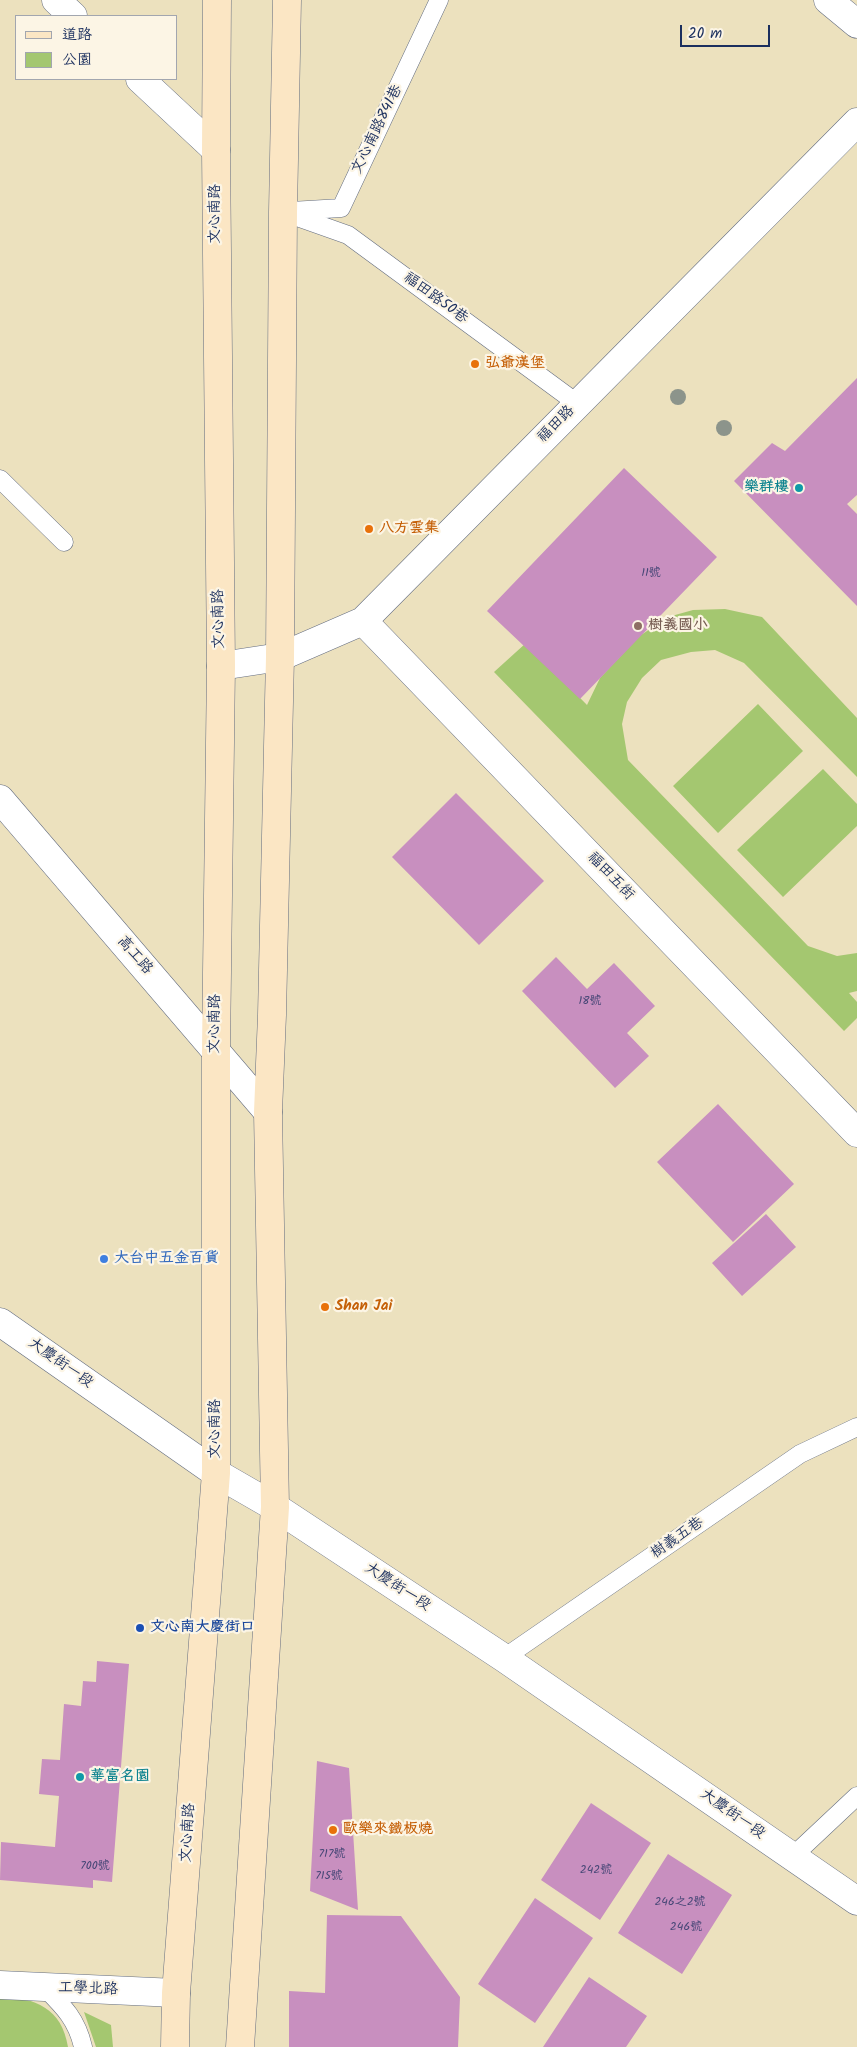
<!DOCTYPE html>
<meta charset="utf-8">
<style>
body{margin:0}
#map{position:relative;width:857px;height:2047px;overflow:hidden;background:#ece1be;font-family:Kalam,"LXGW WenKai TC",sans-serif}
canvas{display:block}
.legend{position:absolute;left:15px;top:15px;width:162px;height:65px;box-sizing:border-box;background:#fcf5e5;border:1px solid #a2a6af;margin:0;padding:6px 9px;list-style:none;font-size:15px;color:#1b2f5e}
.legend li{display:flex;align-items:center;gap:10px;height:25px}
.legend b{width:25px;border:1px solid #a2a6af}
.scale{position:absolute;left:680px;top:25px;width:90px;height:22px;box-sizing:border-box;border:2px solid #1b2f5e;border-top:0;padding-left:6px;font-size:15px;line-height:18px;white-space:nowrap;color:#1b2f5e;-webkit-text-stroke:4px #fcf5e5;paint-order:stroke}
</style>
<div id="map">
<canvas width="857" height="2047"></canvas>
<ul class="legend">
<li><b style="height:6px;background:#fbe6c4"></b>道路</li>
<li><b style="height:14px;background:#a4c770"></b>公園</li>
</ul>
<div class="scale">20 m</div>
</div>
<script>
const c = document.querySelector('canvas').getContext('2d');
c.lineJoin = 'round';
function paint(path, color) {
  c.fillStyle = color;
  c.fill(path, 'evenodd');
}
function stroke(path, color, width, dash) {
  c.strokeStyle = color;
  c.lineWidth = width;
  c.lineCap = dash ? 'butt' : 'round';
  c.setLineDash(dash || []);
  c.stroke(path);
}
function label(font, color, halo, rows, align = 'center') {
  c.font = font + ' Kalam,"LXGW WenKai TC",sans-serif';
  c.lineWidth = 4.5;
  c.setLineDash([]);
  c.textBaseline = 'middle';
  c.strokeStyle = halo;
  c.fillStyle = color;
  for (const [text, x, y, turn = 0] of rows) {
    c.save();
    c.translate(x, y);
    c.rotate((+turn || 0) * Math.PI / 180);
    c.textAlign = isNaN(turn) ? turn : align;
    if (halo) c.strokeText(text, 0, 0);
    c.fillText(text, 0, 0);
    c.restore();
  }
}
const green = new Path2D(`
 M 725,609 L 762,617 L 857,718 L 857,777 L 744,663 L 715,650 L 691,652 L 661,660 L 642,678 L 627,702 L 622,724 L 628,760 L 808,946 L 837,956 L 857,953 L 857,991 L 849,993 L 857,1002 L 857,1018 L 844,1031 L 494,672 L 526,643 L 587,705 L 600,678 L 638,637 L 668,617 L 693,610 Z
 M 758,704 L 803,751 L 718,833 L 673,786 Z
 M 823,769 L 857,804 L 857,826 L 783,897 L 737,850 Z
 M 0,1996 C 35,1998 62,2008 68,2047 L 0,2047 Z
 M 84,2012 L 111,2025 L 113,2047 L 96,2047 Z`);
const building = new Path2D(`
 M 857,378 L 857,495 L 847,504 L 857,514 L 857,606 L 734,481 L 772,443 L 785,451 Z
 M 624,468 L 717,557 L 580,699 L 487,611 Z
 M 456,793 L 544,881 L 479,945 L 392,857 Z
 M 556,957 L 587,989 L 614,963 L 655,1006 L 627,1033 L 649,1056 L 615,1088 L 522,991 Z
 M 718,1104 L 794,1184 L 733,1242 L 657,1162 Z
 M 766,1214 L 796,1247 L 742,1296 L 712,1263 Z
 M 97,1661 L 129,1664 L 112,1882 L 93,1880 L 93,1888 L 0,1880 L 1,1842 L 55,1847 L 59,1796 L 39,1794 L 42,1759 L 60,1760 L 64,1704 L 81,1706 L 83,1681 L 96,1682 Z
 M 317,1761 L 349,1768 L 358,1910 L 310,1891 Z
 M 591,1803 L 651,1843 L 600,1920 L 541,1880 Z
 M 668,1854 L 732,1895 L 682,1974 L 618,1933 Z
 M 535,1898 L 593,1938 L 535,2023 L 478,1984 Z
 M 327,1915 L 401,1916 L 460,1997 L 458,2047 L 289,2047 L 289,1991 L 325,1993 Z
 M 589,1977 L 647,2016 L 626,2047 L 543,2047 Z`);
const service = new Path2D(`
 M 291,211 L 341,208 L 439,0
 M 283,212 L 348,235 L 578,404
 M 0,479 L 64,542
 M 504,1658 L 800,1454 L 857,1427
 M 792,1857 L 857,1796
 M 45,1988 C 64,2007 77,2020 83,2047`);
const minor = new Path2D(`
 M 56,0 L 73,16
 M 828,0 L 857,24
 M 140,79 L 216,150
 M 363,621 L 857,1133
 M 221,666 L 280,657 L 363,621 L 857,122
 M 0,1322 L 216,1473 L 275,1507 L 504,1658 L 857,1901
 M 0,1985 L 176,1993`);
const tertiary = new Path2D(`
 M 0,799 L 268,1112`);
const secondary = new Path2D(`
 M 175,2047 L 176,1993 L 216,1473 L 216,1049 L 221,666 L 216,150 L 217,0
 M 240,2047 L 275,1507 L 268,1112 L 272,1015 L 280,657 L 283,212 L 287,0`);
const trees = [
 [678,397],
 [724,428]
];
const markers = [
 [475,364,5,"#e8710a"],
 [799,488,5,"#0f9aa8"],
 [369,529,5,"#e8710a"],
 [638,626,5,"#8d6e63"],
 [104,1259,5,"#3f7fe0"],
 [325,1307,5,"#e8710a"],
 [140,1628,5,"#1a4fb4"],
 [80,1777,5,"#0f9aa8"],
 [333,1830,5,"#e8710a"]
];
const numberNames = [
 ["11號",651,574],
 ["18號",590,1002],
 ["717號",332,1855],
 ["700號",95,1867],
 ["242號",596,1871],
 ["715號",329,1877],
 ["246之2號",680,1903],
 ["246號",686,1928]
];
const streetNames = [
 ["文心南路841巷",378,130,-64],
 ["文心南路",216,214,-90],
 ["福田路50巷",435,299,36],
 ["福田路",557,425,-45],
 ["文心南路",220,619,-91],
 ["福田五街",610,877,46],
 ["高工路",134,956,49],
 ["文心南路",216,1024,-89],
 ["大慶街一段",60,1364,35],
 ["文心南路",216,1429,-90],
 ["樹義五巷",678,1539,-35],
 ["大慶街一段",397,1588,33],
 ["大慶街一段",732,1815,35],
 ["文心南路",189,1833,-86],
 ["工學北路",88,1990,2]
];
const foodNames = [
 ["弘爺漢堡",485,364],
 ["八方雲集",379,529],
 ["Shan Jai",335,1307],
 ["歐樂來鐵板燒",343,1830]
];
const cultureNames = [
 ["樂群樓",789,488],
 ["華富名園",90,1777,"left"]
];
const educationNames = [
 ["樹義國小",648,626]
];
const shopNames = [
 ["大台中五金百貨",114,1259]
];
const transitNames = [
 ["文心南大慶街口",150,1628]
];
paint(green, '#a4c770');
paint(building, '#c88fbf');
stroke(service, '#646d80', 19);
stroke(minor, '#646d80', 29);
stroke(tertiary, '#646d80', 29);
stroke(secondary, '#646d80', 29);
stroke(service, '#fff', 18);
stroke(minor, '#fff', 28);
stroke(tertiary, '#fff', 28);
stroke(secondary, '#fbe6c4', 28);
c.fillStyle = '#8c948b';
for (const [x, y] of trees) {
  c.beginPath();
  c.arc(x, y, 8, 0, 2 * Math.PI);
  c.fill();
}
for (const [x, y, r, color] of markers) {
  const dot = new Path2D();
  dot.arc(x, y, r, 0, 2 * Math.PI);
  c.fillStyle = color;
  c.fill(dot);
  stroke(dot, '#fcf5e5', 2);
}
label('12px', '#464776', null, numberNames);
label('15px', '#1b2f5e', '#fcf5e5', streetNames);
label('bold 15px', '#c56008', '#fcf5e5', foodNames, 'left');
label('bold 15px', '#0d838f', '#fcf5e5', cultureNames, 'right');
label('bold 15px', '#785e54', '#fcf5e5', educationNames, 'left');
label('bold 15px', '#366cbe', '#fcf5e5', shopNames, 'left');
label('bold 15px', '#164399', '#fcf5e5', transitNames, 'left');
</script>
